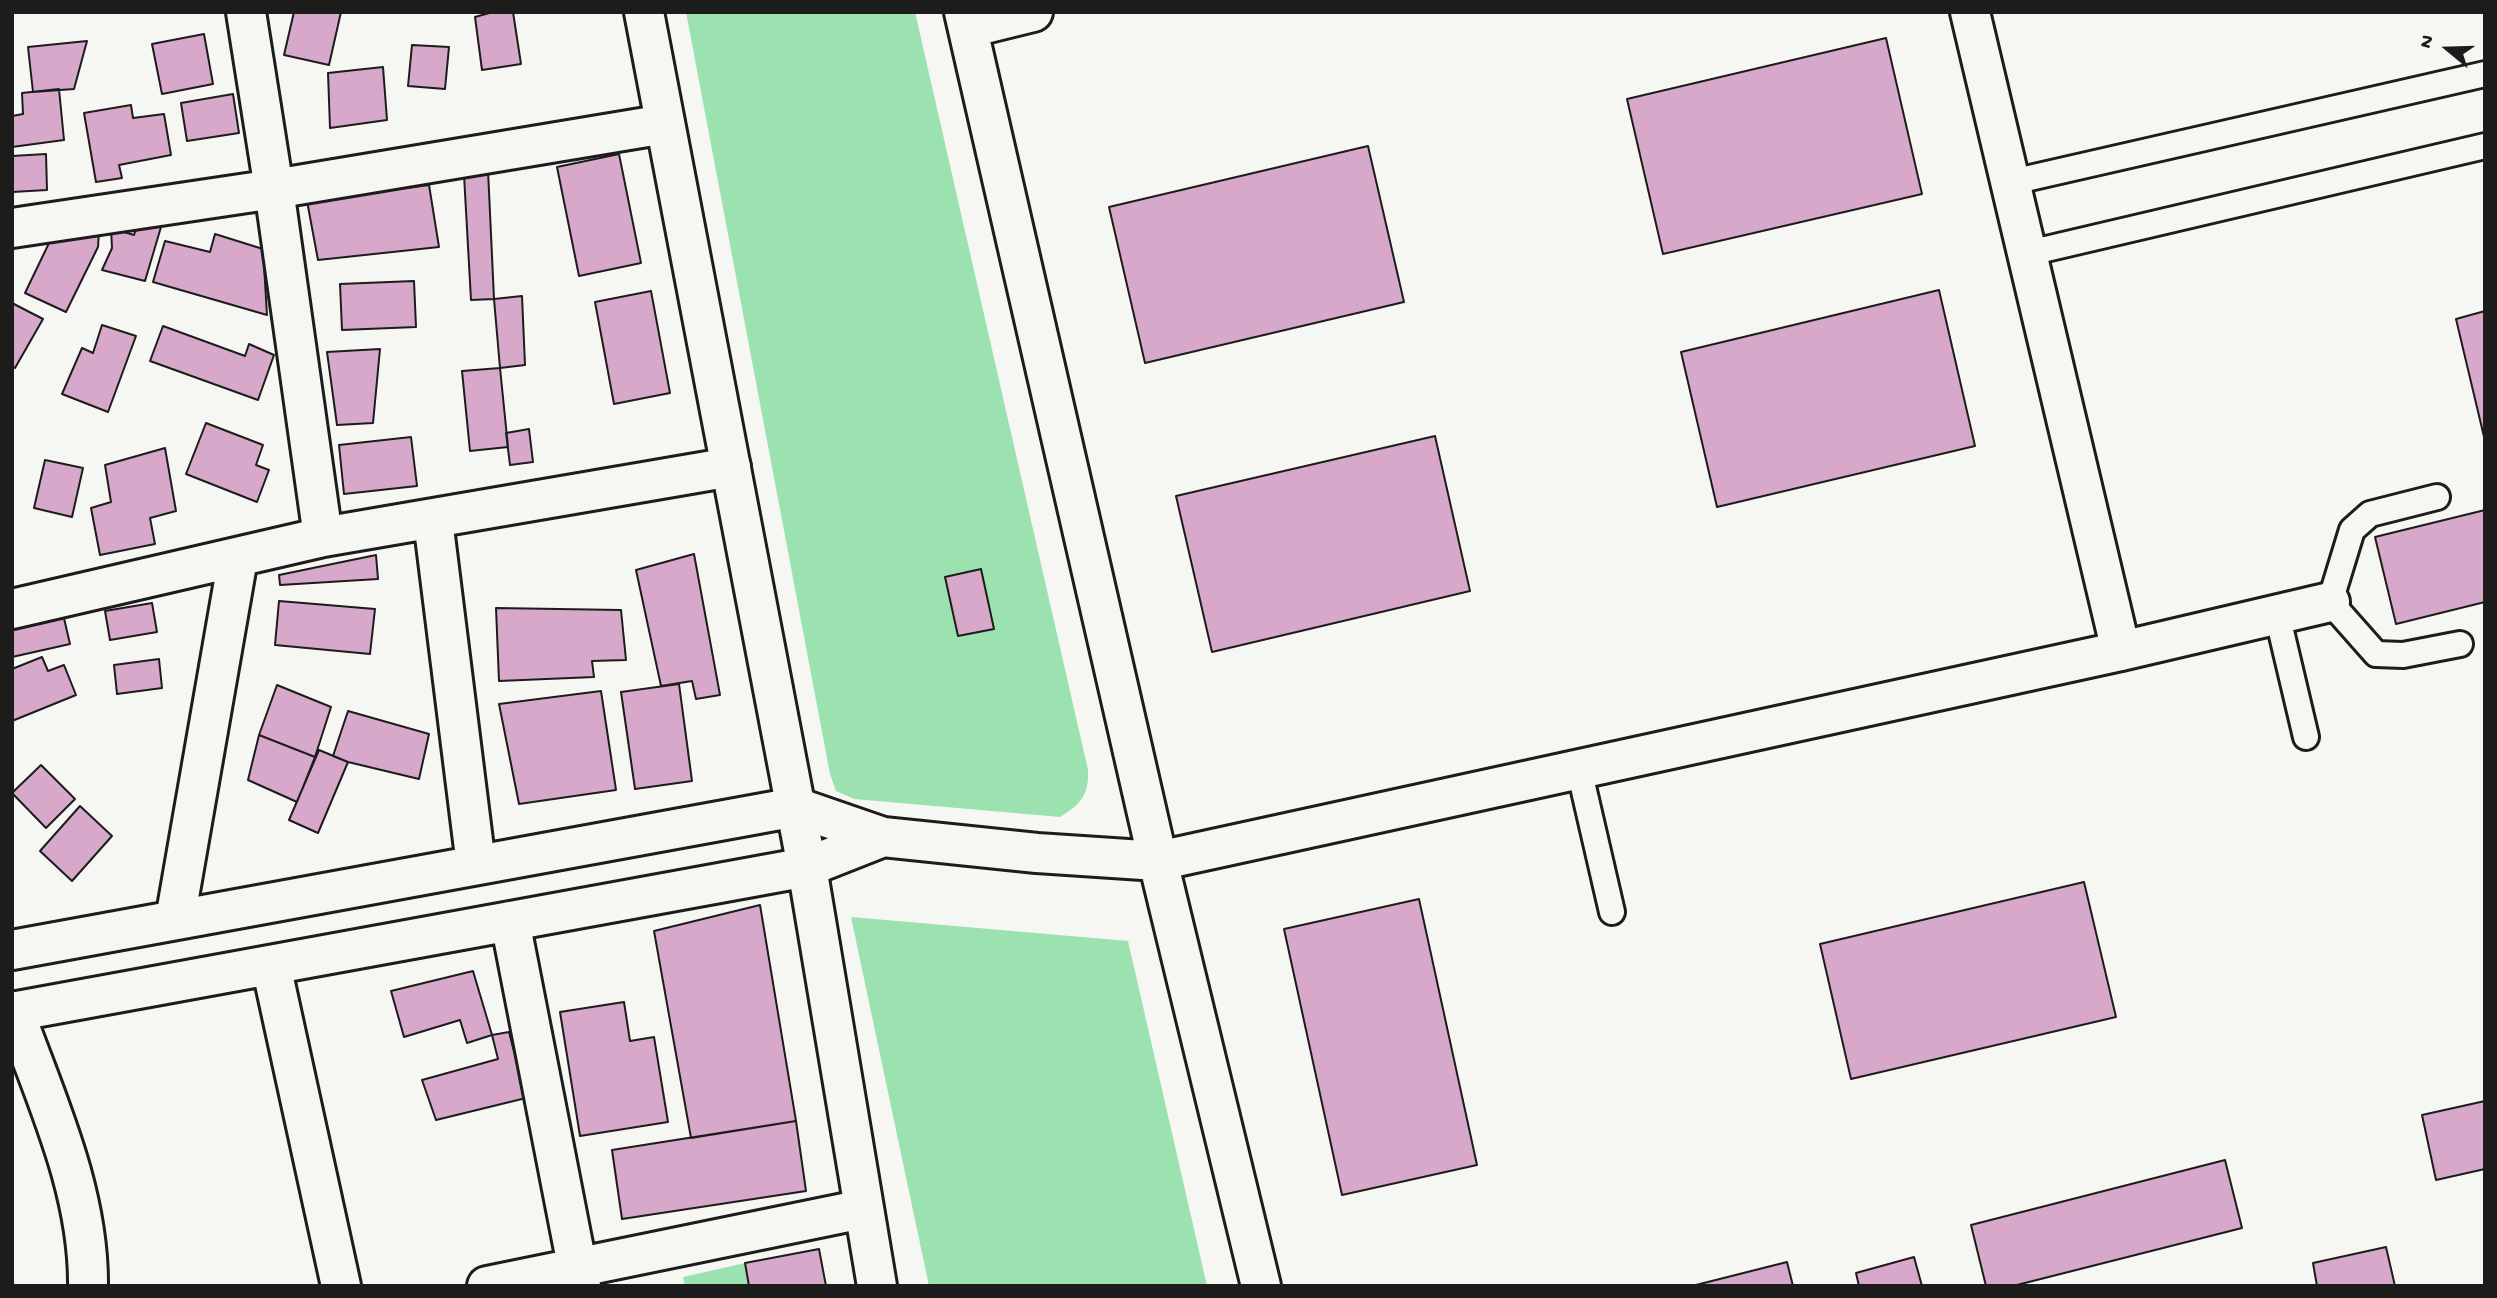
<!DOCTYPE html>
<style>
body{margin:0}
#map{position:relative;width:2497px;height:1298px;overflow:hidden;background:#f6f6f2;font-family:"Gochi Hand",sans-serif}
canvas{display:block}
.frame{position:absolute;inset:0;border:14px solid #1c1c1c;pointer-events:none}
.north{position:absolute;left:2413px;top:14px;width:70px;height:70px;-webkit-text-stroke:5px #f6f6f2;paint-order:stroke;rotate:289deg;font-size:19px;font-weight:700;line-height:28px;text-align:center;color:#1c1c1c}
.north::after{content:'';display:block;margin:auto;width:24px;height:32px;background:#1c1c1c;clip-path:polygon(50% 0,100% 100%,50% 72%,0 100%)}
</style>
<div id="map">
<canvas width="2497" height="1298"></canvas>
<div class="frame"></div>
<div class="north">N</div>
</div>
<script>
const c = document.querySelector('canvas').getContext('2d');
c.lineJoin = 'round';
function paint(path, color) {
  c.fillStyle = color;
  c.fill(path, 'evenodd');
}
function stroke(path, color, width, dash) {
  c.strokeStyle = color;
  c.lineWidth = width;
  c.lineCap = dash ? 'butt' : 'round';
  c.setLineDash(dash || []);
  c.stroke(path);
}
const green = new Path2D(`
 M 686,12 L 915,12 L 1088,770 C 1089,795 1081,804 1060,817 L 854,799 L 836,791 L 830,774 Z
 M 851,917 L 1128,941 L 1207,1286 L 929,1286 Z
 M 745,1263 L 749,1286 L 685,1286 L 683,1277 Z`);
const building = new Path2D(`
 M 294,12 L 341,12 L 329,65 L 284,55 Z
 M 493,12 L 513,12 L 521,64 L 482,70 L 475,17 Z
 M 204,34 L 213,84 L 162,94 L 152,44 Z
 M 1886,38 L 1922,194 L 1663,254 L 1627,99 Z
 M 87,41 L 74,89 L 33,92 L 28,47 Z
 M 412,45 L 449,47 L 445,89 L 408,86 Z
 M 383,67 L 387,120 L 330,128 L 328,73 Z
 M 59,89 L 64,140 L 12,147 L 12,116 L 23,114 L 22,93 Z
 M 233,94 L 239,133 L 187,141 L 181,103 Z
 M 131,105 L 133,118 L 164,114 L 171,155 L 119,165 L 122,178 L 96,182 L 84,113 Z
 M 1368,146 L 1404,302 L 1145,363 L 1109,207 Z
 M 46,154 L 47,190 L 12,192 L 12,156 Z
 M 619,154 L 641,263 L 579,276 L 557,167 Z
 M 488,170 L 494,299 L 471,300 L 464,175 Z
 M 429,185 L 439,247 L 318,260 L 307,201 Z
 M 139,220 L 161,227 L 145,281 L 102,270 L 112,248 L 111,228 L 134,235 Z
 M 99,231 L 98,247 L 66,312 L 25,293 L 50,241 Z
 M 215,234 L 263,249 L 267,315 L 153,282 L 165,241 L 210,252 Z
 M 414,281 L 416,327 L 342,330 L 340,284 Z
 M 1939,290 L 1975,446 L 1717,507 L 1681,352 Z
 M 651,291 L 670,393 L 614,404 L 595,302 Z
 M 522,296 L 525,365 L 500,368 L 494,299 Z
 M 12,303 L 43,319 L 15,368 L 12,366 Z
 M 2485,311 L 2485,441 L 2456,319 Z
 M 102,325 L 136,336 L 108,412 L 62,394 L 82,348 L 93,353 Z
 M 163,326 L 245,356 L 249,344 L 274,355 L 258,400 L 150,361 Z
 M 380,349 L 373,423 L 337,425 L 327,352 Z
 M 500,368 L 508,447 L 470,451 L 462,371 Z
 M 206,423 L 263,445 L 256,465 L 269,470 L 257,502 L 186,474 Z
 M 529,429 L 533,462 L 510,465 L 506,433 Z
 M 1435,436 L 1470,591 L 1212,652 L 1176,496 Z
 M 411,437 L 417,486 L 344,494 L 339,445 Z
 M 165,448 L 176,511 L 150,518 L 155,544 L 100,555 L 91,508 L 111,502 L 105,465 Z
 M 45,460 L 83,468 L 72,517 L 34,508 Z
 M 2485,510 L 2485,602 L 2396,624 L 2375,537 Z
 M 694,554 L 720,695 L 696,699 L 692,681 L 661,686 L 636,570 Z
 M 376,555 L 378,579 L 280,585 L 279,575 Z
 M 981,569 L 994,629 L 958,636 L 945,577 Z
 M 279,601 L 375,609 L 370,654 L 275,645 Z
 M 152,603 L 157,632 L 110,640 L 105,611 Z
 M 496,608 L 621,610 L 626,660 L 592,661 L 594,677 L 499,681 Z
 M 63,614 L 70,644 L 12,657 L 12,625 Z
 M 42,657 L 48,671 L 64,665 L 76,695 L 12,721 L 12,669 Z
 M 159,659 L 162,688 L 117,694 L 114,665 Z
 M 679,684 L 692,781 L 635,789 L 621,692 Z
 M 277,685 L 331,707 L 315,757 L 259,735 Z
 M 601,691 L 616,790 L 519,804 L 499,704 Z
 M 348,711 L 429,734 L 419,779 L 348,762 L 333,756 Z
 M 259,735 L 315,757 L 297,802 L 248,780 Z
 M 319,750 L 348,762 L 318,833 L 289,820 Z
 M 41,765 L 75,799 L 46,828 L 12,793 Z
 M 80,806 L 112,836 L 72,881 L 40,851 Z
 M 2084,882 L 2116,1017 L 1851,1079 L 1820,944 Z
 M 1419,899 L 1477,1165 L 1342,1195 L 1284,929 Z
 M 760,905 L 796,1121 L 691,1138 L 654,931 Z
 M 473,971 L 492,1035 L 467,1043 L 460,1020 L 404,1037 L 391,991 Z
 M 624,1002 L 630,1041 L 654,1037 L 668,1122 L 580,1136 L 560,1012 Z
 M 509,1032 L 526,1098 L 436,1120 L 422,1080 L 498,1059 L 492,1035 Z
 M 2485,1101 L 2485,1169 L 2436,1180 L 2422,1115 Z
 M 796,1121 L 806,1191 L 622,1219 L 612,1150 Z
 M 2225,1160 L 2242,1228 L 2013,1286 L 1986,1286 L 1971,1225 Z
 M 2386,1247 L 2395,1286 L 2317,1286 L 2313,1263 Z
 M 819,1249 L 826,1286 L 749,1286 L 745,1263 Z
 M 1914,1257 L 1922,1286 L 1859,1286 L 1856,1273 Z
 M 1787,1262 L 1793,1286 L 1692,1286 Z`);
const service = new Path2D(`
 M 2012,182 L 2485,74
 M 2029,253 L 2485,146
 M 2437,497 L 2370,514 L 2352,530 L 2330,602 L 2376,654 L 2403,655 L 2460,644
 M 2277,614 L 2306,737
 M 1579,769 L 1612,912`);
const minor = new Path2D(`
 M 246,12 L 274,189 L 323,537
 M 964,12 L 1158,861 L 1261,1286
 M 1970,12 L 2121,651
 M 968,28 L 1033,12
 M 12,228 L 274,189 L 665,124
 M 433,520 L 476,865
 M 12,609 L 323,537 L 731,467
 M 175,920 L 238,558
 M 510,921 L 581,1286
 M 12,950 L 796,807 L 883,837 L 1037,853 L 1158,861 L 2121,651 L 2330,602
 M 271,965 L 341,1286
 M 14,1011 C 46,1100 89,1190 88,1286
 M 12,1012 L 807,867 L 883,837
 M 487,1286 L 863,1209`);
const tertiary = new Path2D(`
 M 644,12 L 807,867 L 877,1286`);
paint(green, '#9be2b0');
paint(building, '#d7a8ca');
stroke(building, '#1c1c1c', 2);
stroke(service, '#1c1c1c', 30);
stroke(minor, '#1c1c1c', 44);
stroke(tertiary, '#1c1c1c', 44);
stroke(service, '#f6f6f2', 24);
stroke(minor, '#f6f6f2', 38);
stroke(tertiary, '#f6f6f2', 38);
</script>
